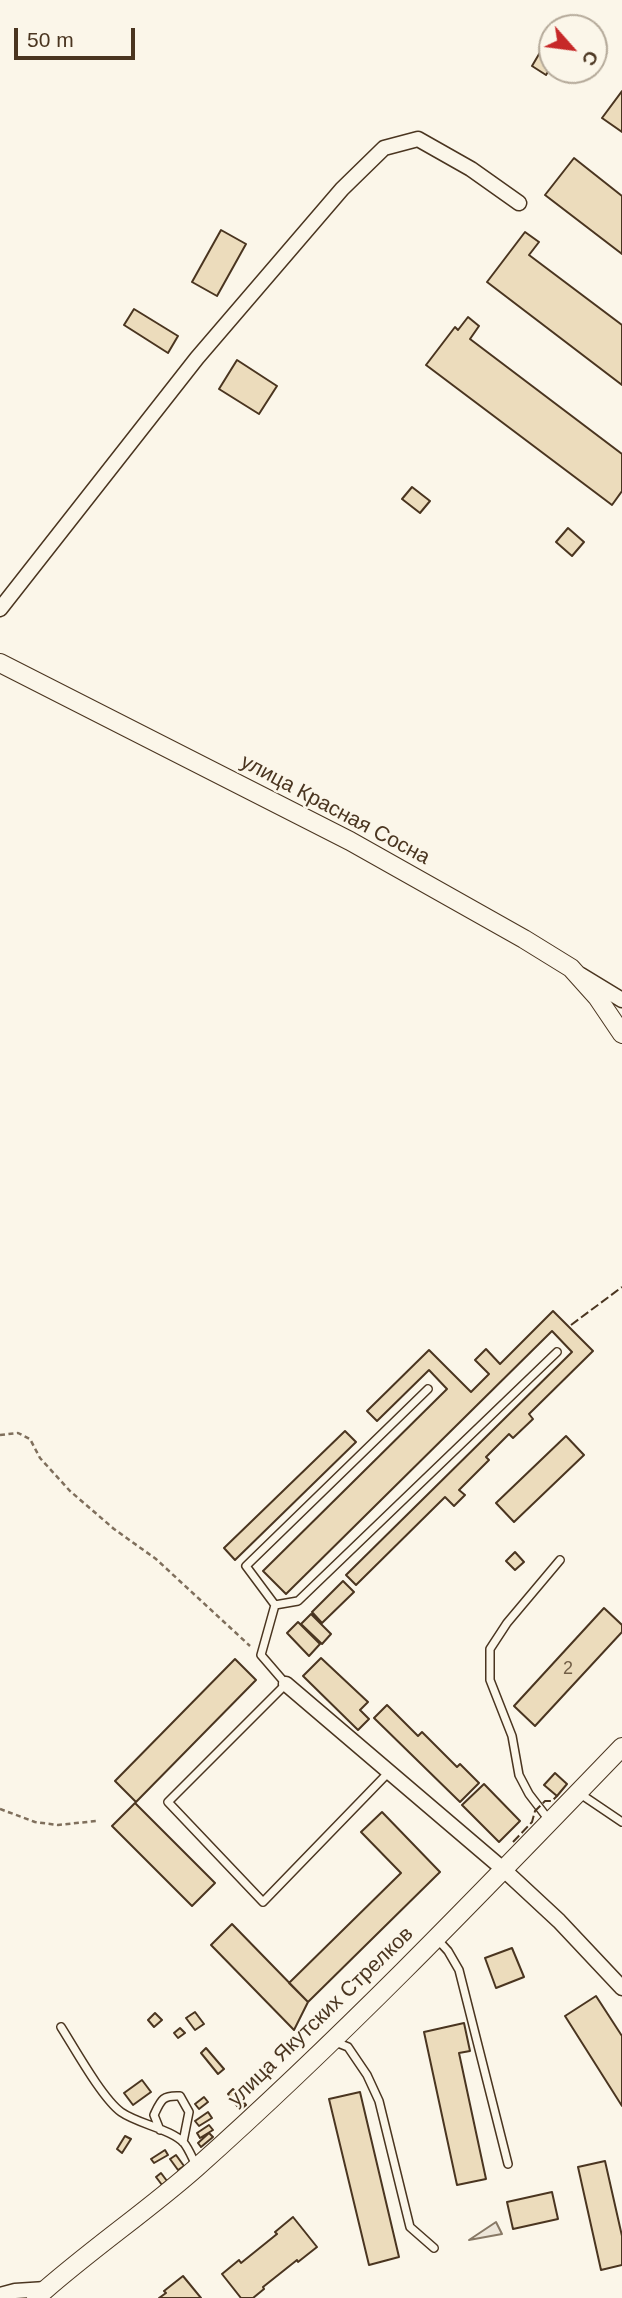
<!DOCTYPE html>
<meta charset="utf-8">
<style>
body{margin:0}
#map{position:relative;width:622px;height:2298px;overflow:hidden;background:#fbf6e9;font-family:Arial,sans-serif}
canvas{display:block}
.north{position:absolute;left:538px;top:14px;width:70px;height:70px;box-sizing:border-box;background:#fbf6e9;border:2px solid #b4a999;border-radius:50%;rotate:118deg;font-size:19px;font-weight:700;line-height:28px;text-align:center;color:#4a3520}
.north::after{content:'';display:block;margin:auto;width:24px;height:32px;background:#c62828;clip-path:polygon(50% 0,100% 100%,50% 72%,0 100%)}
.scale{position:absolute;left:14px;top:28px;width:121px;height:32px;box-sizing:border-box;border:4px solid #4a3520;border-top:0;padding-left:9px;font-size:21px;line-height:24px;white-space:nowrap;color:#4a3520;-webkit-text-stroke:5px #fbf6e9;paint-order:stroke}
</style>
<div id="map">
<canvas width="622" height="2298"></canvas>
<div class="north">С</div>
<div class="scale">50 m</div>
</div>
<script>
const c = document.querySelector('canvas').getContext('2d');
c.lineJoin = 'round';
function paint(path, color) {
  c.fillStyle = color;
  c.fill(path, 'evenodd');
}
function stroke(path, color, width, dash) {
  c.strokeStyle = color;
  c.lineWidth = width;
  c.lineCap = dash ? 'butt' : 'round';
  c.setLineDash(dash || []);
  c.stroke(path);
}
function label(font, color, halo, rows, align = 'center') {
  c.font = font + ' Arial,sans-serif';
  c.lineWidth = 5;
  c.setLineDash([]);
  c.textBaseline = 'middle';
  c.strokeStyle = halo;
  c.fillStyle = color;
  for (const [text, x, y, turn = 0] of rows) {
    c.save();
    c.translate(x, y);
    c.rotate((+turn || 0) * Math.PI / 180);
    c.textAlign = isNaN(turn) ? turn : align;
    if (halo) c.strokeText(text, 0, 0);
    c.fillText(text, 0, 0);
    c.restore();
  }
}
const green = new Path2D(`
 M 496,2222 L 502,2234 L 469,2240 Z`);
const building = new Path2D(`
 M 552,32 L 552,65 L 546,75 L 532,66 Z
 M 622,91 L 622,132 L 602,118 Z
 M 574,158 L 622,196 L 622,254 L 545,195 Z
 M 221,230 L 246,244 L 217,296 L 192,282 Z
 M 525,232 L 539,242 L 529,255 L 622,325 L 622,385 L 487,282 Z
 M 134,309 L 178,336 L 168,353 L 124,325 Z
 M 468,317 L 479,326 L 470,339 L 622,454 L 622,491 L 612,505 L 426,365 L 455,327 L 458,330 Z
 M 237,360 L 277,386 L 259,414 L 219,389 Z
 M 412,487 L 430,501 L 420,513 L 402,499 Z
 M 568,528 L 584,542 L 572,556 L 556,542 Z
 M 553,1311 L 593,1351 L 529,1414 L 533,1419 L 513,1438 L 509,1434 L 486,1457 L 489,1460 L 459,1490 L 465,1495 L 454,1506 L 445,1497 L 356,1585 L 346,1575 L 572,1352 L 552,1331 L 286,1594 L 263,1571 L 447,1389 L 429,1370 L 377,1421 L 367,1411 L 429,1350 L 471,1392 L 489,1374 L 475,1360 L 486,1349 L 500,1364 Z
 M 345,1431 L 356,1442 L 235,1560 L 224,1548 Z
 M 566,1436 L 584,1455 L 514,1522 L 496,1503 Z
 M 515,1552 L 524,1562 L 515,1570 L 506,1561 Z
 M 343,1581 L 354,1592 L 322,1623 L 312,1612 Z
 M 604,1608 L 622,1625 L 622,1632 L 535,1726 L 514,1706 Z
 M 311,1614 L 331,1634 L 322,1644 L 301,1624 Z
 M 298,1622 L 320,1644 L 309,1656 L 287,1633 Z
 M 321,1658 L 368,1702 L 360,1710 L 369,1719 L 358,1730 L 303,1676 Z
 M 235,1659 L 256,1680 L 136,1802 L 115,1781 Z
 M 387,1705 L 418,1736 L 422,1732 L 457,1767 L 460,1764 L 479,1783 L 460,1802 L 374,1718 Z
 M 555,1773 L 567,1784 L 557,1796 L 544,1785 Z
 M 484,1784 L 520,1821 L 499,1842 L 462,1805 Z
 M 135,1803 L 215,1883 L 192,1906 L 112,1826 Z
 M 382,1812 L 440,1872 L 308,2002 L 289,1983 L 401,1873 L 361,1832 Z
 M 232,1924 L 308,2002 L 294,2030 L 211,1945 Z
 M 512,1948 L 524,1977 L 496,1988 L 485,1958 Z
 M 596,1996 L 622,2036 L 622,2106 L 565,2016 Z
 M 195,2012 L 204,2024 L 195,2030 L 186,2018 Z
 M 155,2013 L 162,2020 L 154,2027 L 148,2020 Z
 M 464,2023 L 470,2051 L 459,2053 L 486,2179 L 457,2185 L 424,2032 Z
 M 180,2028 L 185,2033 L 178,2038 L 174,2033 Z
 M 206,2048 L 224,2069 L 218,2074 L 201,2053 Z
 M 142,2080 L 151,2092 L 133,2105 L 124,2093 Z
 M 233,2089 L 246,2105 L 240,2110 L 228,2094 Z
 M 360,2092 L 399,2257 L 369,2265 L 329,2099 Z
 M 204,2097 L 208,2102 L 199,2109 L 195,2104 Z
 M 208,2112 L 212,2118 L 199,2126 L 195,2121 Z
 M 209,2125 L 213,2130 L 200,2138 L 197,2133 Z
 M 209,2133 L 213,2137 L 201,2147 L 198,2143 Z
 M 125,2136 L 131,2139 L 122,2153 L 117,2149 Z
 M 165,2150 L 168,2155 L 154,2163 L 151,2159 Z
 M 176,2155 L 184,2166 L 178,2170 L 170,2159 Z
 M 605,2161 L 622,2236 L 622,2265 L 601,2270 L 578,2167 Z
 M 161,2173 L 167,2181 L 162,2185 L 156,2177 Z
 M 552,2192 L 558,2219 L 513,2229 L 507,2202 Z
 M 293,2217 L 317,2247 L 298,2262 L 297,2260 L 263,2287 L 264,2289 L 253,2298 L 241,2298 L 222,2274 L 239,2260 L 241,2263 L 277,2234 L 275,2232 Z
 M 183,2276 L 201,2298 L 159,2298 L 166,2293 L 164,2291 Z`);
const path = new Path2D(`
 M 0,1435 L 18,1433 L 30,1439 L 40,1458 L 70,1491 L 114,1529 L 156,1559 L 250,1646
 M 0,1809 L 35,1822 L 58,1825 L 96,1821`);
const service = new Path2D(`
 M 275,1605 L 261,1655 L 286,1684 L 168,1802 L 263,1902 L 388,1773
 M 275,1605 L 298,1601 L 557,1352
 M 275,1605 L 246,1566 L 428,1389
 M 579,1793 L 622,1822
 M 549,1820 L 529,1794 L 519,1775 L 512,1736 L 490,1680 L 490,1649 L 507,1623 L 560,1560
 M 437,1939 L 448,1951 L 459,1970 L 508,2164
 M 61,2027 C 75,2049 102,2098 121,2112 C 138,2124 171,2129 184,2143 C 189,2149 193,2160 197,2167
 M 333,2041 L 348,2047 L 367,2075 L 379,2101 L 410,2227 L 434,2248
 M 160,2130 L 154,2115 C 161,2100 162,2095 180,2096 L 189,2112 L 183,2142`);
const minor = new Path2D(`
 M 0,609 L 197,358 L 342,189 L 384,148 L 418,139 L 471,169 L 519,203
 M 581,975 L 622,1000
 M 286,1684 L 503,1869 L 559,1921 L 622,1988
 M 0,2295 L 15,2291 L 46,2289`);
const tertiary = new Path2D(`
 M 0,663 L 350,841 L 524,939 L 571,968 L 597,997 L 622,1034
 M 36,2298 C 87,2252 145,2213 196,2168 C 345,2035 484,1890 622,1747`);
const fence = new Path2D(`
 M 571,1325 L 622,1287
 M 513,1842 L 532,1822 L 535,1811 L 545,1801 L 552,1801 L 557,1796`);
const numberNames = [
 ["2",568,1669]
];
const streetNames = [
 ["улица Красная Сосна",335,810,28],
 ["улица Якутских Стрелков",321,2017,-44]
];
paint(green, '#ede6d9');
stroke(green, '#887966', 2);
paint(building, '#ecdcbc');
stroke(building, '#4a3520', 2);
stroke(service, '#4a3520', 10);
stroke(minor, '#4a3520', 17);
stroke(tertiary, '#4a3520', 20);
stroke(path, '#7f6f5c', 2.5, [5, 3.5]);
stroke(service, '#fbf6e9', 7);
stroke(minor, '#fbf6e9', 14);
stroke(tertiary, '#fbf6e9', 18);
stroke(fence, '#4a3520', 2, [9, 3.5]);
label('18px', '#725f47', null, numberNames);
label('21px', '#4a3520', '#fbf6e9', streetNames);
</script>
